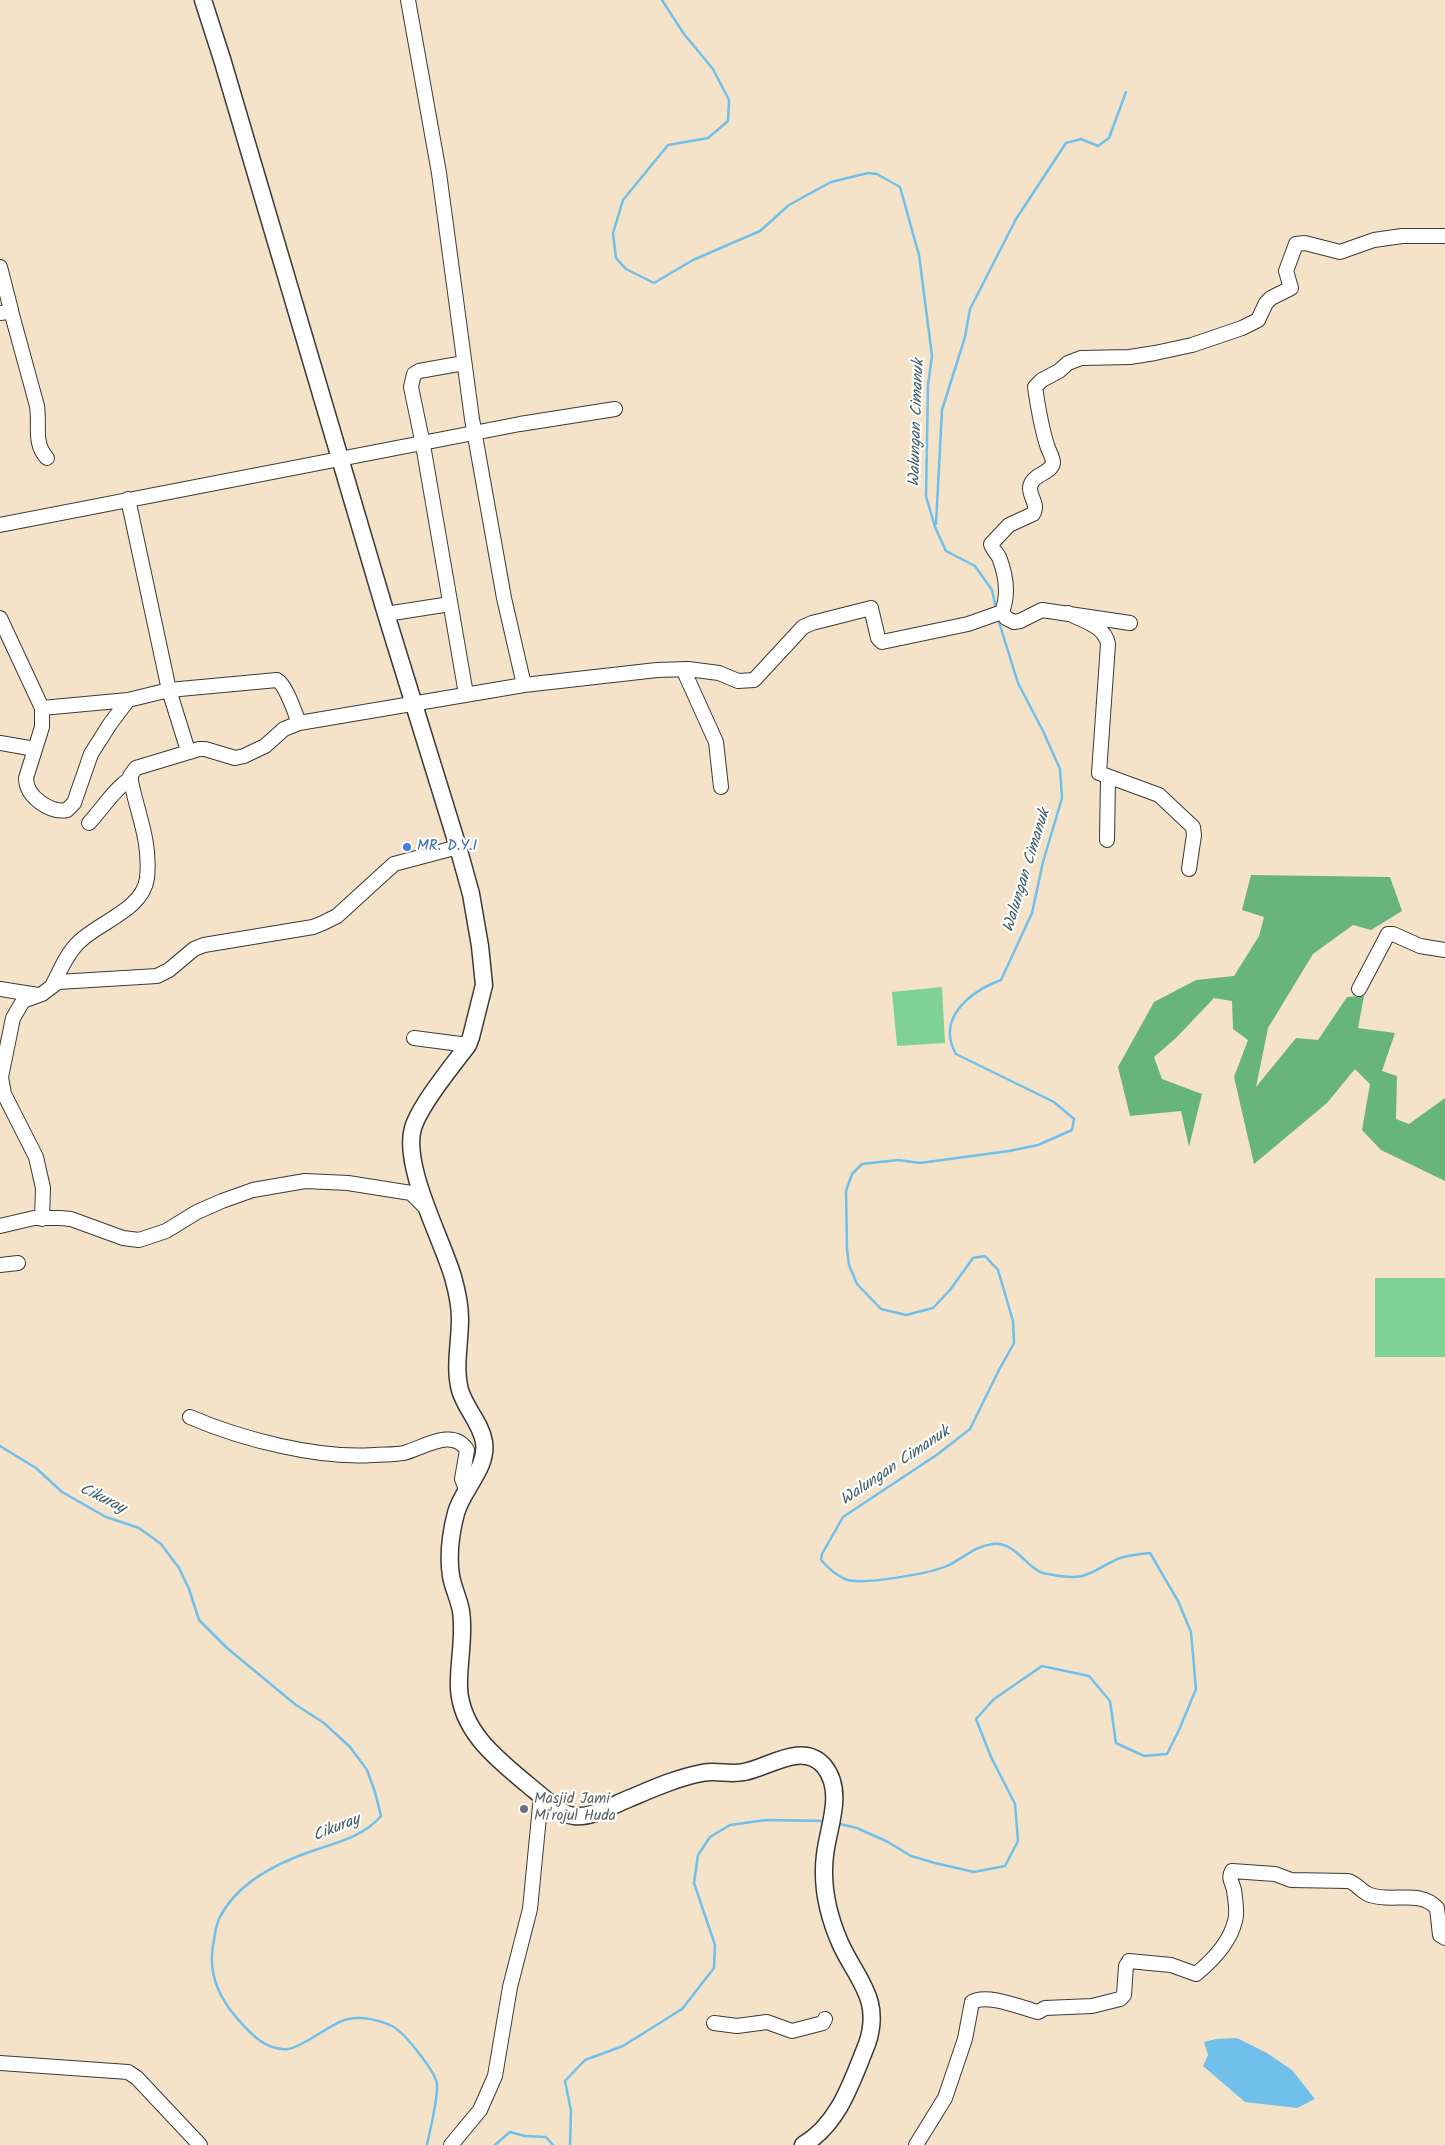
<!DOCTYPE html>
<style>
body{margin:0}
canvas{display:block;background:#f4e3c9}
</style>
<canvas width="1445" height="2145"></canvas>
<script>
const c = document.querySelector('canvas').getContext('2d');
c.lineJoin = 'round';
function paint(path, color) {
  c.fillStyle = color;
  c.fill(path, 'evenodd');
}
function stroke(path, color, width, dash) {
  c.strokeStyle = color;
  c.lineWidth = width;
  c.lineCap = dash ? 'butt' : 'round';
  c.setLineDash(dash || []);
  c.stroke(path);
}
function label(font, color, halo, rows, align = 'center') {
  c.font = font + ' Kalam,sans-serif';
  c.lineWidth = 4.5;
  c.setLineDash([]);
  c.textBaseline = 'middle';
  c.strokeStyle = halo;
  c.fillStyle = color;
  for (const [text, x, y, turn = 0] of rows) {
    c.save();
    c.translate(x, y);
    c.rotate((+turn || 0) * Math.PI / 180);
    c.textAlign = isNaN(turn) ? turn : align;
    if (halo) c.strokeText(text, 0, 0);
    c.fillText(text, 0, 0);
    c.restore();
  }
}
const green = new Path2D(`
 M 942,987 L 945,1043 L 897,1046 L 892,992 Z
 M 1375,1278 L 1445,1278 L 1445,1357 L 1375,1357 Z`);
const forest = new Path2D(`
 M 1251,875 L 1390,877 L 1402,911 L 1371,930 L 1353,925 L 1313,954 L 1268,1028 L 1256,1087 L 1296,1038 L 1318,1040 L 1347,997 L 1364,996 L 1358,1028 L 1395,1033 L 1382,1071 L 1397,1076 L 1396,1119 L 1409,1124 L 1445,1098 L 1445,1181 L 1381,1150 L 1362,1130 L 1370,1084 L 1355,1069 L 1327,1103 L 1254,1164 L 1234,1077 L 1248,1040 L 1233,1029 L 1232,1001 L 1214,998 L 1176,1038 L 1154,1057 L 1162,1079 L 1202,1094 L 1189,1147 L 1181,1111 L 1130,1116 L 1118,1067 L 1154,1002 L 1196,980 L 1234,976 L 1259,936 L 1264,917 L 1242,910 Z`);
const water = new Path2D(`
 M 1237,2038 L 1267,2053 L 1292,2070 L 1315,2099 L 1297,2108 L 1245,2102 L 1203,2066 L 1208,2055 L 1204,2042 L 1216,2039 Z`);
const stream = new Path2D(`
 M 662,0 L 684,34 L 713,69 L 729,100 L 728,121 L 708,138 L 668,145 L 623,200 L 613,233 L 616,258 L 626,269 L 654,283 L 693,260 L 760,231 L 789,205 L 831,182 L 868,173 L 877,174 L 900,187 L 919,255 L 932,356 L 928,385 L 926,496 L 935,527 L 946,551 L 975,566 L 992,590 L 996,609
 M 936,524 L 942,410 L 965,337 L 970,309 L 1016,219 L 1066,143 L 1081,139 L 1098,146 L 1109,138 L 1126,92
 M 0,1446 L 36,1468 L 62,1492 L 106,1517 L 139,1528 L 161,1544 L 179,1568 L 189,1589 L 199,1620 L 227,1648 L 296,1705 L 324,1723 L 350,1747 L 367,1770 L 375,1792 L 381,1816 C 364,1836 339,1842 315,1850 C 279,1862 236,1883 219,1919 C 216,1925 215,1934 214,1940 C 207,1970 217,1995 236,2017 C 249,2032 265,2051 288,2049 C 302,2048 332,2022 348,2019 C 362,2016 380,2020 392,2026 C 404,2032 437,2073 437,2085 C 438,2099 430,2130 427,2145
 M 836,1823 L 857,1828 L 888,1842 L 911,1856 L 935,1863 L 974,1872 L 1005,1866 L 1018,1841 L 1015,1804 L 991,1757 L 976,1719 L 994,1699 L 1042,1666 L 1089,1676 L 1110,1701 L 1116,1743 L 1144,1756 L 1167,1754 L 1179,1730 L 1196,1689 L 1191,1632 L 1178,1601 L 1150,1553 C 1140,1554 1130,1555 1120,1558 C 1107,1563 1096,1572 1082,1576 C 1073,1578 1058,1576 1048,1574 C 1027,1572 1017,1541 993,1544 C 975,1546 965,1557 949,1565 C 933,1573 861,1586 845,1579 C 836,1575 828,1568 821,1560 L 822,1554 L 843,1517 L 938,1454 L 970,1429 L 999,1370 L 1014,1343 L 1013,1321 L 998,1270 L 985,1256 L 973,1258 L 950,1290 L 933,1308 L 906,1315 L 881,1309 L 857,1284 L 849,1265 L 847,1249 L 846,1191 L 852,1174 L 862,1164 L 898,1160 L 920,1163 L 1009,1151 L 1038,1145 L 1072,1130 L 1074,1119 L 1054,1102 L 956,1054 C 936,1019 969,992 1001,980 L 1032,913 L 1043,862 L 1062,798 L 1060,769 L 1043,731 L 1018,683 L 998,619
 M 495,2145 L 510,2132 L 525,2136 L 546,2137 L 553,2145
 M 570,2145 L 571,2111 L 565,2081 L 585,2060 L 623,2046 L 682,2009 L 714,1968 L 715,1945 L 694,1883 L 698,1855 L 710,1837 L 730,1825 L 766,1820 L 826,1821`);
const minor = new Path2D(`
 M 408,0 L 439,173 L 472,419 L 504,598 L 524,685
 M 0,267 L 11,310 L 8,312 L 0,313
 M 11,311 L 37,406 C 40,425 33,443 47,458
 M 464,363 L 419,371 L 414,374 L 411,387 L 423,445 L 466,694
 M 128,499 L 169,690 L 188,751
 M 0,525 L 520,424 L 615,409
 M 1002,612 L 1006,618 L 1014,622 L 1020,621 L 1042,610 L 1130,623
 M 1068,613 C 1083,621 1105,626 1108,644 L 1099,773 L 1159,795 L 1193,827 L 1194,835 L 1189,869
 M 386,614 L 450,604
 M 0,618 L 42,708 L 42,727 L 26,778 C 26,797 50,813 67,810 L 74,803 L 91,754 L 110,724 L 128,700 L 169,690 L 277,680 C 286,685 295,713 299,723
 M 683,669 L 716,742 L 721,787
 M 42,708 L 128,700
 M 0,743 L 35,749
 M 89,823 C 103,808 114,789 131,778
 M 1107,840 L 1108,778
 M 53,984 C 60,971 67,953 79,942 C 99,922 143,910 147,878 C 151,839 136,811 130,776 L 136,768 L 199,749 L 205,749 L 235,758 L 244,756 L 265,746 L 284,729 L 299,723 L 524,685 L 657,670 L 688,669 L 719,673 L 738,681 L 754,680 L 803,627 L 812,623 L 871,608 L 878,638 L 882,642 L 968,624 L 1002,612 C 1009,594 1006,575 999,557 C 996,552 992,549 991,544 L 1009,525 L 1033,514 C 1039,505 1030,498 1030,488 C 1031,474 1051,474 1053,463 C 1053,458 1050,453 1048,448 C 1041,428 1038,407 1035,387 L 1042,380 L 1059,371 L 1068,363 L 1081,358 L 1130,357 L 1155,353 L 1192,345 L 1242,328 L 1258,320 L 1266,303 L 1271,298 L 1291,288 L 1286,271 L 1296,244 L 1305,243 L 1340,252 L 1374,240 L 1402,236 L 1445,236
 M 0,989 L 38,995
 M 1359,989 L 1388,934 L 1393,934 L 1420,946 L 1445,950
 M 414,1038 L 468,1045
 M 42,1219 L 43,1188 L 36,1157 L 4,1094 L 1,1077 L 13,1018 L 23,1001 L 42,994 L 58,982 L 157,976 L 169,970 L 194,949 L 204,945 L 313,927 L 323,923 L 337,916 L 394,864 L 458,847
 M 0,1226 L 34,1218 L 60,1218 L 71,1219 L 123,1238 L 139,1240 L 166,1231 L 197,1212 L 222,1201 L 253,1190 L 305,1181 L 348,1183 L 411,1193 L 427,1209
 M 0,1265 L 18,1263
 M 190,1417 C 241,1439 318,1459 373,1455 C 383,1454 394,1455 404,1453 C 423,1448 453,1427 467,1450 L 462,1479 L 466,1489
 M 714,2023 L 737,2026 L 767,2022 L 792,2031 L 823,2023 L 825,2019
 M 0,2063 L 128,2072 L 137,2078 L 200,2145
 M 451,2145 L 480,2110 L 495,2076 L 510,1987 L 530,1909 L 541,1796
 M 916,2145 L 945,2098 L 965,2039 L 972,2002 C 987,1993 1022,2008 1038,2012 L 1045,2008 L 1092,2006 L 1120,1999 L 1124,1995 L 1126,1966 L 1129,1961 L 1171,1965 L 1196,1974 C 1212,1961 1230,1942 1235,1921 C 1238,1912 1235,1899 1234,1890 C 1232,1882 1228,1878 1232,1871 L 1275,1874 L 1291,1880 L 1348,1881 C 1357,1883 1361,1892 1370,1895 C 1393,1903 1419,1889 1437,1908 L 1440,1935 L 1445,1938`);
const major = new Path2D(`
 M 203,0 L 222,59 L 386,614 L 458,847 L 471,894 L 480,946 L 484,985 L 471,1037 L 468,1045 C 453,1065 420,1105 413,1128 C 402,1166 442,1239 453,1277 C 457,1291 460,1305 460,1319 C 460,1343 454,1367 460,1390 C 465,1408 481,1423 484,1442 C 488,1468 463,1488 456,1513 C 451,1532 448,1556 451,1576 C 453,1588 459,1599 461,1611 C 465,1637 458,1662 459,1689 C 462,1732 497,1759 527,1784 C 538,1793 549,1803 561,1811 C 565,1814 568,1815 574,1816 C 592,1818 611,1806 628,1799 C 652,1789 676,1778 702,1773 C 716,1770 730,1775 744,1772 C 768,1768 802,1741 824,1766 C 845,1792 828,1827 825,1855 C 821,1887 828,1916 841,1945 C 858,1981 882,2000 867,2044 C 852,2081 839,2124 803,2145`);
const markers = [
 [407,847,5,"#3f7fe0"],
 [524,1809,5,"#6b7280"]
];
const shopNames = [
 ["MR. D.Y.I",417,847]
];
const worshipNames = [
 ["Masjid Jami",534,1800],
 ["Mi'rojul Huda",534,1817]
];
const waterNames = [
 ["Walungan Cimanuk",918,423,-88],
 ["Walungan Cimanuk",1028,871,-73],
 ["Walungan Cimanuk",896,1467,-34],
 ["Cikuray",102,1500,26],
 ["Cikuray",337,1829,-22]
];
paint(green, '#80d293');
paint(forest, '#68b47d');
paint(water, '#70c0eb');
stroke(stream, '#70c0eb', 2.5);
stroke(minor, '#3c3a36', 16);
stroke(major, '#3c3a36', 19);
stroke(minor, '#fff', 14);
stroke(major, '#fff', 16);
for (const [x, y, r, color] of markers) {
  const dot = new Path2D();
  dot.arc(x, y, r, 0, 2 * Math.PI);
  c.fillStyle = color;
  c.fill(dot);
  stroke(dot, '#fdfcf7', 2);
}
label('15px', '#366cbe', '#fdfcf7', shopNames, 'left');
label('15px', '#5b616d', '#fdfcf7', worshipNames, 'left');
label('italic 16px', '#3e5e6f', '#fdfcf7', waterNames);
</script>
